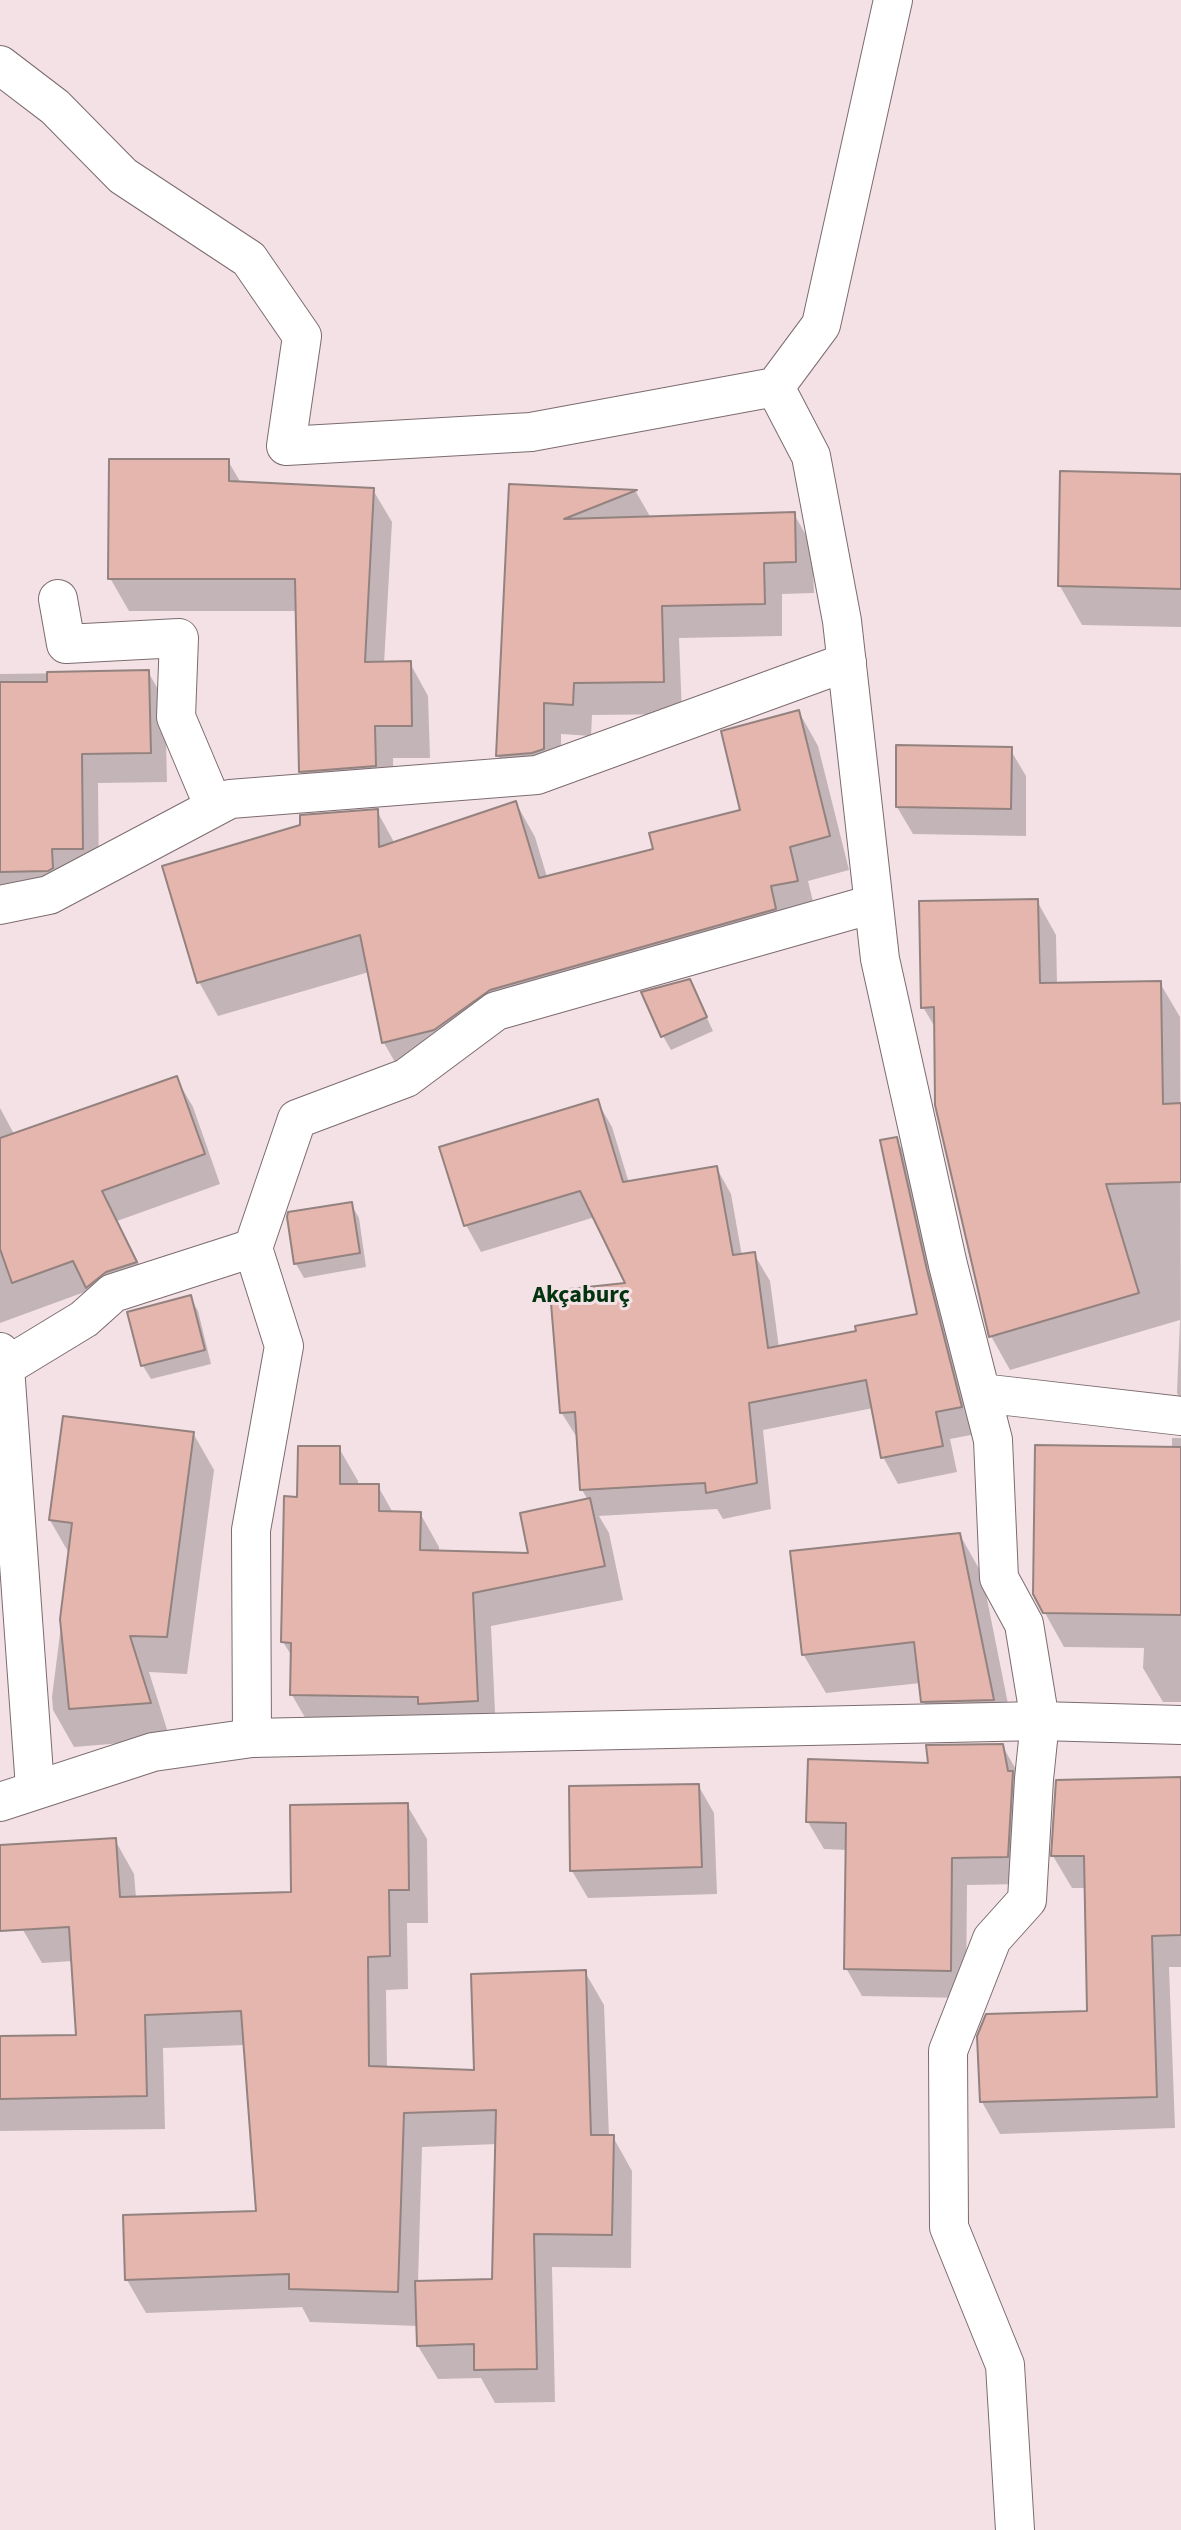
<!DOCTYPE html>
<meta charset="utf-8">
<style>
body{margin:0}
canvas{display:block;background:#f3e1e5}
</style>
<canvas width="1181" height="2530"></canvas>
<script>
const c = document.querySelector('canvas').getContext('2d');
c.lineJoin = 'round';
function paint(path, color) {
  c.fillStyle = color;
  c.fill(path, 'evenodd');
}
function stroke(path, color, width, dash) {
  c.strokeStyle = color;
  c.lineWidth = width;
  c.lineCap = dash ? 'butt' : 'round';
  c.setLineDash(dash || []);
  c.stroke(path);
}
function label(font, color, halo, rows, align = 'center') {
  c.font = font + ' "Source Sans 3",sans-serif';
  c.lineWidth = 6;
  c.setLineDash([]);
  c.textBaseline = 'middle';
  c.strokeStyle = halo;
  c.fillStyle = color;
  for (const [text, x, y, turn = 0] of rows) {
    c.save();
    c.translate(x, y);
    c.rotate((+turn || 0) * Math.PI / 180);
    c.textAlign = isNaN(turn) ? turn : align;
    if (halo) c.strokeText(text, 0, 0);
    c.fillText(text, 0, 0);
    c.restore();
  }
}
const shadow = new Path2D(`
 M 228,461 L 241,483 L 373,490 L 392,522 L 384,664 L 410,663 L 428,696 L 430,758 L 393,758 L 394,798 L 320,804 L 301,771 L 297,611 L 129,611 L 110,578 Z
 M 1181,476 L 1181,627 L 1082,625 L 1060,586 Z
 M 511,485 L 636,492 L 651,518 L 794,514 L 812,546 L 814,593 L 782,594 L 782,636 L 679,638 L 682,714 L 592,715 L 591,736 L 561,734 L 561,781 L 517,788 L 498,756 Z
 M 148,672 L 165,701 L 167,782 L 98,783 L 99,879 L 0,902 L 0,674 Z
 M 799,712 L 818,746 L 849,870 L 808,881 L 816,914 L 510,1024 L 403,1076 L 384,1043 L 369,972 L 218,1016 L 199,982 L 377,811 L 395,844 L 516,803 L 535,837 L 547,877 L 655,850 L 742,811 Z
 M 1010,749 L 1026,776 L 1026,836 L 913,834 L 897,807 Z
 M 1037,901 L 1056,935 L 1057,985 L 1160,983 L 1180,1017 L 1181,1400 L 1177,1393 L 1180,1320 L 1010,1370 L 991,1336 L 936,1029 L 923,1007 Z
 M 690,981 L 713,1031 L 671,1050 L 663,1036 Z
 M 176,1078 L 193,1107 L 220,1184 L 117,1221 L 153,1291 L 90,1290 L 0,1323 L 0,1108 L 13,1132 L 23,1156 Z
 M 597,1101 L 612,1127 L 629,1183 L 716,1167 L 731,1194 L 742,1256 L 754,1254 L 770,1281 L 779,1348 L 858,1332 L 919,1316 L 896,1139 L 912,1166 L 976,1434 L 950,1439 L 957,1472 L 898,1484 L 883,1457 L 873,1408 L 763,1430 L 771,1509 L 723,1519 L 717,1509 L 599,1516 L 609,1533 L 623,1600 L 491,1626 L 496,1734 L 311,1728 L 292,1695 L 293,1658 L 283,1642 L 299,1499 L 339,1448 L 358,1481 L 358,1486 L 378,1486 L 393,1513 L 420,1513 L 439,1547 L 439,1552 L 530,1555 L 588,1500 L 582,1490 L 578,1439 L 561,1412 L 628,1284 L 595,1217 L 481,1252 L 466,1225 Z
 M 351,1204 L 359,1218 L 366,1267 L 304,1278 L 296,1264 L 288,1217 Z
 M 190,1297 L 198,1311 L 211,1364 L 151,1379 L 143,1366 L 129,1313 Z
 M 64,1418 L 193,1433 L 214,1470 L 187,1674 L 149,1672 L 170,1739 L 74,1747 L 53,1710 L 52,1697 L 70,1555 L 51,1522 Z
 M 1172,1438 L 1181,1438 L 1181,1702 L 1163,1702 L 1143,1668 L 1144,1648 L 1064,1647 L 1045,1613 L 1172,1448 Z
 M 960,1535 L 982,1574 L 1015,1739 L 945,1740 L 923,1701 L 921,1683 L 826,1693 L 803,1654 Z
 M 1002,1745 L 1018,1773 L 1023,1884 L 967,1885 L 966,1998 L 862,1996 L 846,1968 L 848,1850 L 824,1849 L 808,1822 L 930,1765 Z
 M 1181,1778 L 1181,1967 L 1169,1967 L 1175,2128 L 1000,2134 L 982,2102 L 1089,2012 L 1087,1888 L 1072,1888 L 1053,1856 L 1058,1782 Z
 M 698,1785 L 714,1813 L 717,1894 L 588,1898 L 572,1871 Z
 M 407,1805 L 427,1839 L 428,1923 L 407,1923 L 408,1989 L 386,1990 L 387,2069 L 476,2072 L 585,1972 L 604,2005 L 609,2137 L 613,2137 L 632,2171 L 631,2268 L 552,2267 L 555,2402 L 495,2403 L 481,2378 L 438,2379 L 418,2346 L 418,2326 L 310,2322 L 302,2307 L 146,2313 L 127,2280 L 258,2213 L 245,2045 L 163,2048 L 165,2129 L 0,2131 L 0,2038 L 78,2037 L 73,1961 L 42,1963 L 23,1930 L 115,1840 L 134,1874 L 136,1898 L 292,1894 ZM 497,2144 L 494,2281 L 418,2283 L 422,2147 Z`);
const building = new Path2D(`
 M 109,459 L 229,459 L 229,481 L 374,488 L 365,662 L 411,661 L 412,726 L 375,726 L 376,766 L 299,772 L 295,579 L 108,579 Z
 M 1060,471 L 1181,474 L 1181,589 L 1058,586 Z
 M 509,484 L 637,490 L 564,519 L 795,512 L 796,562 L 764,563 L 765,604 L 662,606 L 664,682 L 574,683 L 573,705 L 544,703 L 544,749 L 532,753 L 496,756 Z
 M 149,670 L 151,753 L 82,754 L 83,849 L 52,849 L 53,868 L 48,871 L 0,872 L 0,682 L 47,682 L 47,672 Z
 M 799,710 L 830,836 L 790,847 L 798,881 L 771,886 L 776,909 L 490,990 L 434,1030 L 382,1043 L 360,935 L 197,983 L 162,866 L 300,825 L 300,815 L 378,809 L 379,847 L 516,801 L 539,878 L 653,849 L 649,833 L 740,810 L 721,731 Z
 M 896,745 L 1012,747 L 1011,809 L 896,807 Z
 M 1038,899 L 1040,983 L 1161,981 L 1163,1104 L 1181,1103 L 1181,1182 L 1106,1184 L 1139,1293 L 989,1337 L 935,1105 L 934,1007 L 921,1008 L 919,901 Z
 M 690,979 L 707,1017 L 661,1037 L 641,992 Z
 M 177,1076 L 205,1154 L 102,1191 L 137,1262 L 106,1272 L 86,1288 L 73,1261 L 12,1283 L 0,1249 L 0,1138 Z
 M 598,1099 L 623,1182 L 717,1166 L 733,1255 L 755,1252 L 768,1348 L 856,1331 L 855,1326 L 917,1314 L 880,1140 L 897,1137 L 927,1270 L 962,1407 L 936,1412 L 943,1446 L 881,1458 L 866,1380 L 749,1403 L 757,1483 L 706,1493 L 705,1483 L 580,1490 L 575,1412 L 560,1413 L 550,1291 L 625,1283 L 580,1191 L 464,1226 L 439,1147 Z
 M 352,1202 L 360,1253 L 294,1264 L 287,1217 L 288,1212 Z
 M 191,1295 L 205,1350 L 141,1366 L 127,1312 Z
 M 63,1416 L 194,1432 L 167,1637 L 130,1636 L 151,1703 L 69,1709 L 60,1619 L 72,1523 L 49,1520 Z
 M 1035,1445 L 1181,1447 L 1181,1615 L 1043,1613 L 1033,1594 Z
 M 298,1446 L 340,1446 L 340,1484 L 379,1484 L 379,1511 L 421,1512 L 420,1550 L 528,1553 L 520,1513 L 590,1498 L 605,1566 L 473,1593 L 478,1701 L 418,1704 L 418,1697 L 290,1695 L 291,1643 L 281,1642 L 284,1496 L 297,1497 Z
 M 960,1533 L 994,1700 L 921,1702 L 914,1642 L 802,1655 L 790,1551 Z
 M 1003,1744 L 1008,1771 L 1013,1771 L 1008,1857 L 952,1858 L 951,1971 L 844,1969 L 846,1823 L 806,1822 L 808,1759 L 928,1763 L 926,1745 Z
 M 1181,1777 L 1181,1935 L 1152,1936 L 1157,2097 L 980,2102 L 977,2036 L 986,2014 L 1087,2011 L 1084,1856 L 1051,1856 L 1056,1780 Z
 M 699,1784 L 702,1867 L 570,1871 L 569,1786 Z
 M 408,1803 L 409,1890 L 389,1890 L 390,1956 L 368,1957 L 369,2066 L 474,2070 L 471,1974 L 586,1970 L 591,2135 L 614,2135 L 612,2235 L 534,2234 L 537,2369 L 474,2370 L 474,2344 L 417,2346 L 415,2281 L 492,2279 L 496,2110 L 404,2113 L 398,2292 L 289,2289 L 289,2274 L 125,2280 L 123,2215 L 256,2211 L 241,2011 L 145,2015 L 147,2096 L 0,2099 L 0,2036 L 76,2035 L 69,1927 L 0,1931 L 0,1845 L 116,1838 L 120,1897 L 291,1892 L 290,1805 Z`);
const minor = new Path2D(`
 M 893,0 L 821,325 L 775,387 L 811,456 L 842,621 L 880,959 L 948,1265 L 993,1440 L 999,1578 L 1024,1624 L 1040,1721 L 1034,1779 L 1027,1900 L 992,1939 L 948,2051 L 949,2227 L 1005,2365 L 1015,2530
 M 0,65 L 55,107 L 123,176 L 249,259 L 302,336 L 286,446 L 531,432 L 775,387
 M 58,599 L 66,644 L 179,638 L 176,717 L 214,807
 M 0,905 L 49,895 L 230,799 L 537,775 L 847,662
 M 0,1352 L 5,1367 L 35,1788
 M 5,1367 L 84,1319 L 113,1293 L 253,1248 L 297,1119 L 406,1078 L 496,1011 L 873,904
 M 981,1393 L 1181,1416
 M 252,1738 L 251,1530 L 284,1346 L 253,1248`);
const tertiary = new Path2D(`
 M 0,1802 L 153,1752 L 252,1738 L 1040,1721 L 1181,1725`);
const quarterNames = [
 ["Akçaburç",581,1297]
];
paint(shadow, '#0003');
paint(building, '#e4b6ad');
stroke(building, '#93827f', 2);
stroke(minor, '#7c6c70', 40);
stroke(tertiary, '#7c6c70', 40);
stroke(minor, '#fff', 38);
stroke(tertiary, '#fff', 38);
label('bold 24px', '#01330f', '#f3e1e5', quarterNames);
</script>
